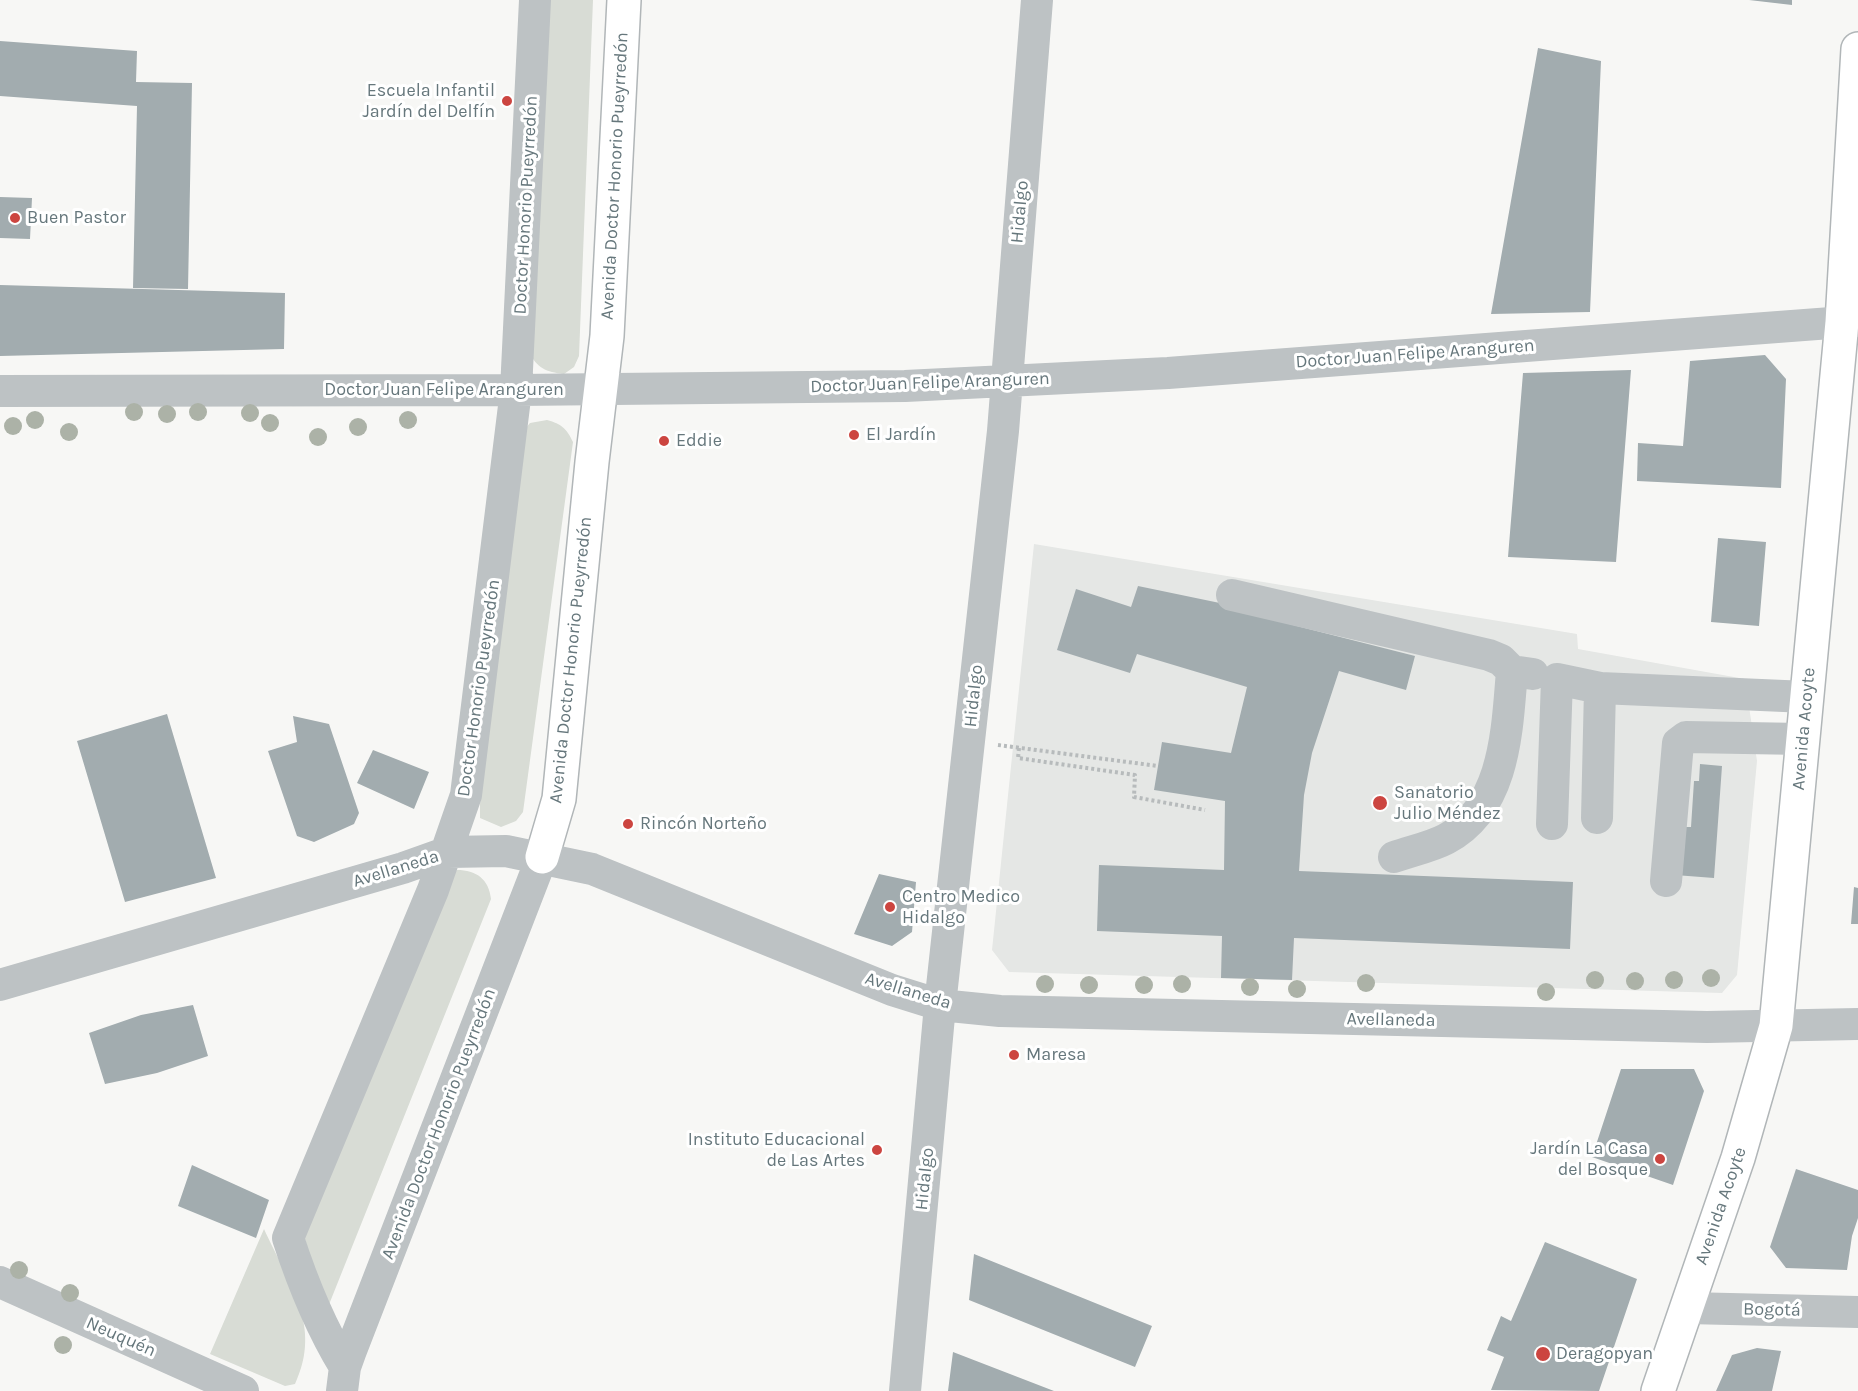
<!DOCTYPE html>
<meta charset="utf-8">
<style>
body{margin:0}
canvas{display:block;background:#f7f7f5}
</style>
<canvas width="1858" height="1391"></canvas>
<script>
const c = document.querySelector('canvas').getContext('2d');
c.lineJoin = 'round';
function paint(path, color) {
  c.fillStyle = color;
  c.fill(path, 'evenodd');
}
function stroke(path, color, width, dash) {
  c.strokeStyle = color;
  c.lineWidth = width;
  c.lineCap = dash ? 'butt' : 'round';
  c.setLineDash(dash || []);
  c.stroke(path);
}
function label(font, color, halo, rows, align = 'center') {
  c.font = font + ' Karla,sans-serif';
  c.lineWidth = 6;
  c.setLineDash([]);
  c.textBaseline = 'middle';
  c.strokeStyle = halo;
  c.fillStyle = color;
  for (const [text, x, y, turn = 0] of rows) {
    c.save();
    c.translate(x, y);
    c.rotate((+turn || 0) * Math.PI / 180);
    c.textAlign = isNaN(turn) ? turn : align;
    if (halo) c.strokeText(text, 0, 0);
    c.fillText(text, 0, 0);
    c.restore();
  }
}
const built = new Path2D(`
 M 1034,544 L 1577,634 L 1578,649 L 1745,679 L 1757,761 L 1737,975 L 1722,993 L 1009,972 L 992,950 Z`);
const green = new Path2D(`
 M 549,0 L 593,0 L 579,356 L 574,367 L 564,374 C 546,372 537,368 529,352 Z
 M 547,420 C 562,424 567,429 573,442 L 523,812 L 516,821 L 501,827 L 480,818 L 480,804 L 519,436 L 530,423 Z
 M 457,870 C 476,870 489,879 491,899 L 326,1312 L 304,1236 L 445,880 Z
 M 264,1229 C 288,1282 323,1325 295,1384 L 285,1386 L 210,1354 Z`);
const building = new Path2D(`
 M 1749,0 L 1792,0 L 1792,5 Z
 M 0,41 L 137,51 L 136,82 L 192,83 L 188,289 L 133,288 L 137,106 L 0,96 Z
 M 1538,48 L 1601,61 L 1590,312 L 1491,314 Z
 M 0,197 L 32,198 L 30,239 L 0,238 Z
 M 0,285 L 285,293 L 284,349 L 0,356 Z
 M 1765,355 L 1786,379 L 1781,488 L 1637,481 L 1638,443 L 1683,446 L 1690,361 Z
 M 1631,370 L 1616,562 L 1508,557 L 1523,373 Z
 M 1718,538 L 1766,542 L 1759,626 L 1711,622 Z
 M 1138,586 L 1292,618 L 1289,624 L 1415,656 L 1406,690 L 1339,671 L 1312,753 L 1304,795 L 1299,871 L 1573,882 L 1570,949 L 1294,938 L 1292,980 L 1221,978 L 1222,936 L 1097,931 L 1099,865 L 1224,870 L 1225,801 L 1154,790 L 1162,742 L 1231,753 L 1247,687 L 1137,654 L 1130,673 L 1057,650 L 1076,589 L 1131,607 Z
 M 167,714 L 216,878 L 125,902 L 77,741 Z
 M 293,716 L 329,724 L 359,813 L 354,824 L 314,842 L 297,836 L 268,751 L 297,742 Z
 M 373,750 L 429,772 L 414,809 L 357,783 Z
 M 1700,764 L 1722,766 L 1714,878 L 1675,875 L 1678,827 L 1691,827 L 1694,781 L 1699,781 Z
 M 879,874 L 916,882 L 912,932 L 892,946 L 854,934 Z
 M 1854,887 L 1858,888 L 1858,924 L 1851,924 Z
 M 193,1005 L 208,1056 L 157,1073 L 105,1084 L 89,1033 L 141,1015 Z
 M 1621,1069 L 1694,1069 L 1704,1091 L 1673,1185 L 1592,1157 Z
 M 192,1165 L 269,1200 L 256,1238 L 178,1206 Z
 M 1796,1169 L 1858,1190 L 1858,1218 L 1852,1236 L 1847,1270 L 1786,1268 L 1770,1247 Z
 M 1545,1242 L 1637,1279 L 1599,1391 L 1491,1390 L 1504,1357 L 1487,1350 L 1501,1316 L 1511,1321 Z
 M 974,1254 L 1152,1326 L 1135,1367 L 969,1300 Z
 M 1757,1348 L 1781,1351 L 1772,1391 L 1716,1391 L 1732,1355 Z
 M 953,1352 L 1054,1391 L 948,1391 Z`);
const path = new Path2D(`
 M 998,745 L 1158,766
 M 1019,748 L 1018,758 L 1135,775 L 1134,797 L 1205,810`);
const minor = new Path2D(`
 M 0,391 L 516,390 L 905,386 L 1168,373 L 1858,321
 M 1232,595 L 1489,655 L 1501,660 L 1512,671
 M 1597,818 L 1600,688
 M 1552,824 L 1557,679 L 1600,688 L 1807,697
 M 1394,857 C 1411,851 1431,847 1446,839 C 1506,807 1507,729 1512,671 L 1533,674
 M 1666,881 L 1678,743 L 1686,737 L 1803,739
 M 0,985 L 403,868 L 448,852 L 506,851 L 592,869 L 892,990 L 940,1005 L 1000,1011 L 1707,1027 L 1858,1024
 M 0,1282 L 243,1391
 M 1687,1308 L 1858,1312
 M 345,1367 C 320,1326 303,1284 288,1238 L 433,890 L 466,795 L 516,390 L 535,0
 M 342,1391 L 345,1367 L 350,1353 L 542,857
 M 905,1391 L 940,1005 L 1003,431 L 1037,0`);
const major = new Path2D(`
 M 542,857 L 559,799 L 592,462 L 607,336 L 624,0
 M 1658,1391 L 1738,1158 L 1776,1026 L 1842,322 L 1858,49`);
const trees = [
 [134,412],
 [198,412],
 [250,413],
 [167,414],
 [35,420],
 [408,420],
 [270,423],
 [13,426],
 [358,427],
 [69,432],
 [318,437],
 [1711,978],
 [1595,980],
 [1674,980],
 [1635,981],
 [1366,983],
 [1045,984],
 [1182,984],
 [1089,985],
 [1144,985],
 [1250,987],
 [1297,989],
 [1546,992],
 [19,1270],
 [70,1293],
 [63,1345]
];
const markers = [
 [507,101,6,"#cc4540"],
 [15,218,6,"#cc4540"],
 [854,435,6,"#cc4540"],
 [664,441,6,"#cc4540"],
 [1380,803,8,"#cc4540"],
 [628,824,6,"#cc4540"],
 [890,907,6,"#cc4540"],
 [1014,1055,6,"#cc4540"],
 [877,1150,6,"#cc4540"],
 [1660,1159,6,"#cc4540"],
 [1543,1354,8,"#cc4540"]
];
const poiNames = [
 ["Escuela Infantil",495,91,"right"],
 ["Jardín del Delfín",495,112,"right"],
 ["Buen Pastor",27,218],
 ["El Jardín",866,435],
 ["Eddie",676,441],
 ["Sanatorio",1394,793],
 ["Julio Méndez",1394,814],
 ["Rincón Norteño",640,824],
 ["Centro Medico",902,897],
 ["Hidalgo",902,918],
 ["Maresa",1026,1055],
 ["Instituto Educacional",865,1140,"right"],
 ["de Las Artes",865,1161,"right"],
 ["Jardín La Casa",1648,1149,"right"],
 ["del Bosque",1648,1170,"right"],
 ["Deragopyan",1556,1354]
];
const streetNames = [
 ["Avenida Doctor Honorio Pueyrredón",615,176,-87],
 ["Doctor Honorio Pueyrredón",526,205,-87],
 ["Hidalgo",1020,212,-85],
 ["Doctor Juan Felipe Aranguren",1415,354,-4],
 ["Doctor Juan Felipe Aranguren",930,383,-2],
 ["Doctor Juan Felipe Aranguren",444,390],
 ["Avenida Doctor Honorio Pueyrredón",571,660,-84],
 ["Doctor Honorio Pueyrredón",479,688,-82],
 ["Hidalgo",974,696,-84],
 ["Avenida Acoyte",1804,729,-85],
 ["Avellaneda",396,869,-17],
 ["Avellaneda",908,991,17],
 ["Avellaneda",1391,1020,1],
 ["Avenida Doctor Honorio Pueyrredón",439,1124,-69],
 ["Hidalgo",925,1179,-84],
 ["Avenida Acoyte",1721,1206,-71],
 ["Bogotá",1772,1310,1],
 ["Neuquén",121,1337,24]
];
paint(built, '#e5e7e5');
paint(green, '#d8dcd5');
paint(building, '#a2acaf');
stroke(major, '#b1b6b8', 36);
stroke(path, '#b7bbbc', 4, [3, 3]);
stroke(minor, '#bdc2c4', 32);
stroke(major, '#fff', 33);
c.fillStyle = '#acb2a7';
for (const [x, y] of trees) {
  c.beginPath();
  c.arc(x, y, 9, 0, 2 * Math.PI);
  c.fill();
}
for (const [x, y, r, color] of markers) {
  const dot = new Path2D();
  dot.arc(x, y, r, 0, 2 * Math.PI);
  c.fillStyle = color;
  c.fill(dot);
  stroke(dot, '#fff', 2);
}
label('18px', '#66777c', '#fff', poiNames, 'left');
label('18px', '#66777c', '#fff', streetNames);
</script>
